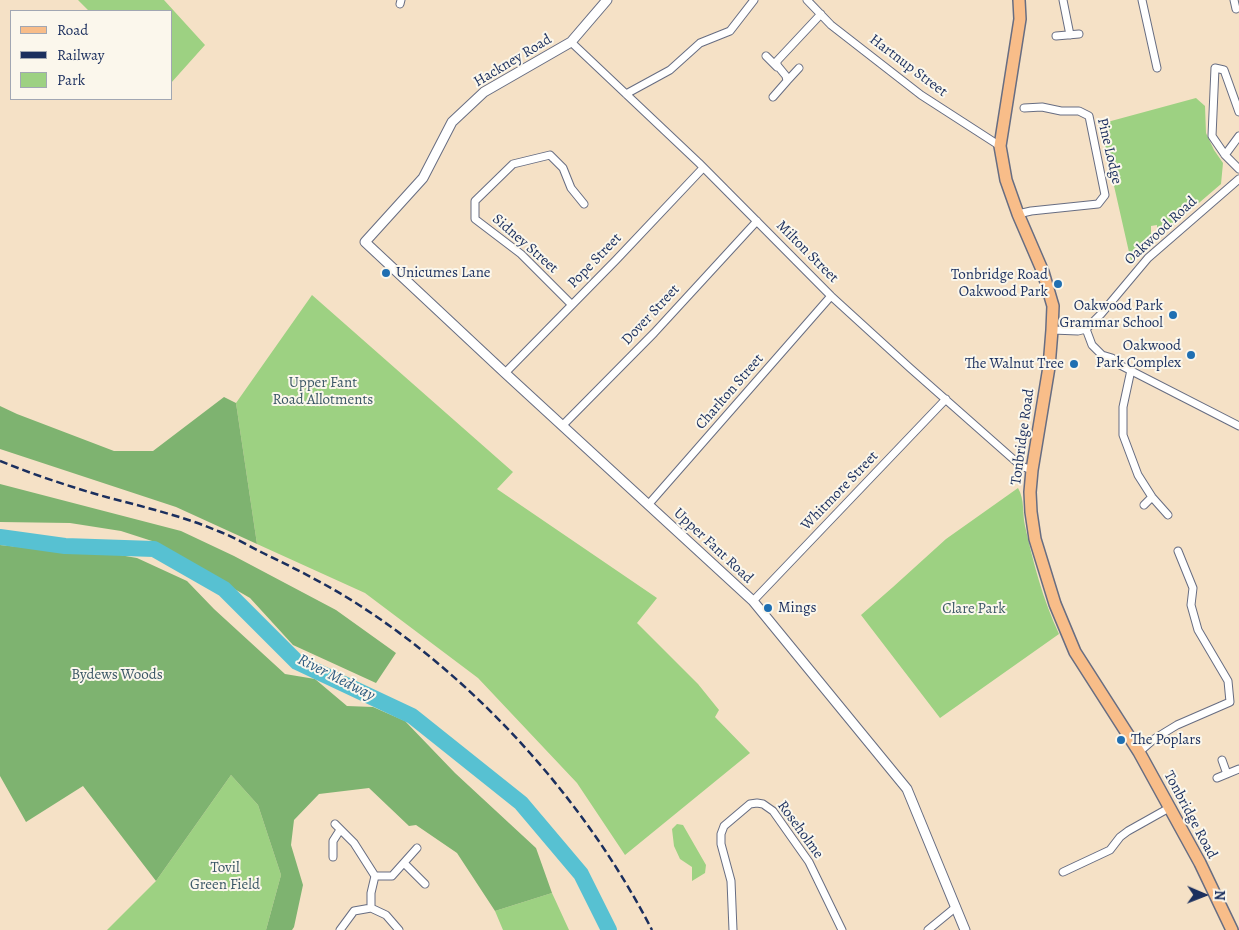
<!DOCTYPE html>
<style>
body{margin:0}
#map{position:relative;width:1239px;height:930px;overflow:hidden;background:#f5e1c6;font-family:Alegreya,serif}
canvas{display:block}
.legend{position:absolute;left:10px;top:10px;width:162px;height:90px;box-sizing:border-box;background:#fbf7ec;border:1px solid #a1a7b3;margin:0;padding:6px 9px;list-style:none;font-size:15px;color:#1b2f5e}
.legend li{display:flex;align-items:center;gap:10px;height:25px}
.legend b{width:25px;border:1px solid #a1a7b3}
.north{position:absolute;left:1179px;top:870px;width:50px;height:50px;-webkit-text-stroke:4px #fbf7ec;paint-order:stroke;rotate:91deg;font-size:14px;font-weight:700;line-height:20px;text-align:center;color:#1b2f5e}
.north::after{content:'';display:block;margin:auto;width:18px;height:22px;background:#1b2f5e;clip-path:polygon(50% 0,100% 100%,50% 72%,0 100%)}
</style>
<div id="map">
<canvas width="1239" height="930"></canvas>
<ul class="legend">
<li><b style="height:6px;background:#f8bd89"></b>Road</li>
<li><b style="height:6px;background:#1b2f5e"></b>Railway</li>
<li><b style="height:14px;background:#9dd182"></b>Park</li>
</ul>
<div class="north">N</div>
</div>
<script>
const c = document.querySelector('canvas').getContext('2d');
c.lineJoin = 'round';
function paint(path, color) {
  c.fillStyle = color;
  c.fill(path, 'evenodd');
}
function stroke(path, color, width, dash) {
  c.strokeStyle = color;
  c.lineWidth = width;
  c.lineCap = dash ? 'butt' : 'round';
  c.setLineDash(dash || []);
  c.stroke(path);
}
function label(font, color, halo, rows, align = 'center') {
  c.font = font + ' Alegreya,serif';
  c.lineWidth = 4;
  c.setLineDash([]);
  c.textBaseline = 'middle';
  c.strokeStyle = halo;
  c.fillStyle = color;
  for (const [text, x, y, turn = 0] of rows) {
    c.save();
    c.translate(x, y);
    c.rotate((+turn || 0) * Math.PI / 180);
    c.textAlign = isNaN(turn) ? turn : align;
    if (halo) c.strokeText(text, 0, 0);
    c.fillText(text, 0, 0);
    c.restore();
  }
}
const green = new Path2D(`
 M 78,0 L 164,0 L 205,45 L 171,83 L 171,11 L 89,11 Z
 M 1196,98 L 1205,106 L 1206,133 L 1214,150 L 1223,163 L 1221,184 L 1165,232 L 1160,232 L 1157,228 L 1157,225 L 1151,226 L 1151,243 L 1131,261 L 1100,124 Z
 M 312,295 L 513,472 L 497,489 L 657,598 L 637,623 L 698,684 L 719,710 L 715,717 L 750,753 L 625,855 L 577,783 L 478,678 L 365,593 L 257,544 L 236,403 Z
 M 1018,488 C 1025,500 1022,513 1025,526 C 1033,562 1043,600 1059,634 L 940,718 L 861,615 L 893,587 L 946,539 Z
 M 231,775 L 258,805 L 281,875 L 266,930 L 107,930 L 156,881 Z
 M 677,824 L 683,825 L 706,865 L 705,873 L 692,881 L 692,867 L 680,859 L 674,846 L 672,829 Z
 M 552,893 L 569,930 L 503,930 L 495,911 Z`);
const forest = new Path2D(`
 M 224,397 L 236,403 L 257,544 L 176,507 L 0,449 L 0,406 L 17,414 L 114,451 L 153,451 Z
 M 0,484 L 181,531 L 234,556 L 336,610 L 396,653 L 376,683 L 293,645 L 250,598 L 152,541 L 121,531 L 70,523 L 0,522 Z
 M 0,545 L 67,552 L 108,553 L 137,558 L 187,581 L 214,609 L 285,674 L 315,679 L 347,706 L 373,707 L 405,721 L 455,773 L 536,848 L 552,893 L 495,911 L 457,853 L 416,825 L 409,826 L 369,788 L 319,794 L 294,820 L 291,845 L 303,885 L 294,927 L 292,930 L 266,930 L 281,875 L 258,805 L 231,775 L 156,881 L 83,786 L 26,822 L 0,776 Z`);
const river = new Path2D(`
 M 0,537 L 65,546 L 154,549 L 224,589 L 297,662 L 412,716 L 521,803 L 581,874 L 609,930`);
const minor = new Path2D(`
 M 807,0 L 831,25 L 921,95 L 1000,146
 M 1063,0 L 1070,35
 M 1142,0 L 1157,68
 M 1234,0 L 1236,9
 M 400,4 L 401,0
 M 1056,36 L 1079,34
 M 571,42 L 699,163 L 831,296 L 910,368 L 1021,466 L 1032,470
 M 766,56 L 777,67
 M 787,81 L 799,68
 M 626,94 L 670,70 L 700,43 L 730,31 L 754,0
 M 773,97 L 787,81 L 786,76 L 777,65 L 777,61 L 821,14
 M 1239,112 L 1224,70 L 1215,68 L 1212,136 L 1225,155 L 1239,169
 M 1225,155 L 1239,136
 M 1018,214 L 1031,211 L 1098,204 L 1105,195 L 1089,116 L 1079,111 L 1061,111 L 1042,107 L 1024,108
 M 571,304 L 521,254 L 475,219 L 475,201 L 513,164 L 550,155 L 563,168 L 571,188 L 584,204
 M 1086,329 L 1092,345 L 1102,355 L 1112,358 L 1118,364 L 1239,426
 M 1052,330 L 1078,331 L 1086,329 L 1101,314 L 1148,258 L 1239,179
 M 1131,370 L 1123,407 L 1123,435 L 1138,475 L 1152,497 L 1168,515
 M 505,373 L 616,260 L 703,168
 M 563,425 L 654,333 L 757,221
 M 648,505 L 831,296
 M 1144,505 L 1152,497
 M 753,601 L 946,399
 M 1139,752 L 1154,739 L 1177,725 L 1230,702 L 1228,681 L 1198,630 L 1191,605 L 1193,588 L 1178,551
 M 1222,760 L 1227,774
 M 1217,778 L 1239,769
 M 335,824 L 354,843 L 375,876 L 371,893 L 371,908
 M 333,857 L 333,841 L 340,830
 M 404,863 L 425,884
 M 1063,872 L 1110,850 L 1120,837 L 1128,831 L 1169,808
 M 375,876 L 392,876 L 417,848
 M 340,930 L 354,911 L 371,908 L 386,915 L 399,930
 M 733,930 L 731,881 L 721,844 L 721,834 L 724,826 L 750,804 L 757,803 L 763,804 L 773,811 L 809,862 L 842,930
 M 928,930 L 956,907`);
const tertiary = new Path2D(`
 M 607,0 L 571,42 L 484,92 L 452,122 L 423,178 L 365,242 L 505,373 L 753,601 L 907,789 L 965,930`);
const primary = new Path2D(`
 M 1019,0 L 1020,19 L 1000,146 L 1006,180 L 1018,214 L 1043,272 L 1053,306 L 1052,330 L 1049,367 L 1032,470 L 1030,492 L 1031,512 L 1035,539 L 1055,604 L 1075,652 L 1139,752 L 1200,863 L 1232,930`);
const rail = new Path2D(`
 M 0,461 C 32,474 65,485 99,495 C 139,506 180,515 218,531 C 234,537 249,546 263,553 C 296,569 328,585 359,605 C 480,683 586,802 652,930`);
const markers = [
 [386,273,5,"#1f6fb2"],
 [1058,284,5,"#1f6fb2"],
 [1173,315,5,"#1f6fb2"],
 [1191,355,5,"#1f6fb2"],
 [1074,364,5,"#1f6fb2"],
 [768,608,5,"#1f6fb2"],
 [1121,740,5,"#1f6fb2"]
];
const streetNames = [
 ["Hackney Road",513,61,-31],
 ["Hartnup Street",908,66,37],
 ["Pine Lodge",1109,151,77],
 ["Oakwood Road",1161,231,-43],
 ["Sidney Street",525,244,41],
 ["Milton Street",807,252,45],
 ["Pope Street",595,261,-46],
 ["Dover Street",651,315,-47],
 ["Charlton Street",730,392,-49],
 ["Tonbridge Road",1023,437,-82],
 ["Whitmore Street",840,491,-46],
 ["Upper Fant Road",713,546,43],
 ["Tonbridge Road",1190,815,62],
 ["Roseholme",800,830,54]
];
const poiNames = [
 ["Unicumes Lane",396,273,"left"],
 ["Tonbridge Road",1048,275],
 ["Oakwood Park",1048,292],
 ["Oakwood Park",1163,306],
 ["Grammar School",1163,323],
 ["Oakwood",1181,346],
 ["Park Complex",1181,363],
 ["The Walnut Tree",1064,364],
 ["Mings",778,608,"left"],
 ["The Poplars",1131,740,"left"]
];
const parkNames = [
 ["Upper Fant",323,383],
 ["Road Allotments",323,400],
 ["Clare Park",974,609],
 ["Bydews Woods",117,675],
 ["Tovil",225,868],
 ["Green Field",225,885]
];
const waterNames = [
 ["River Medway",336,678,27]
];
paint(green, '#9dd182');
paint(forest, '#7eb370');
stroke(river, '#57c1d2', 16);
stroke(minor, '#676d82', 9);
stroke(tertiary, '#676d82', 11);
stroke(primary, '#676d82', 14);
stroke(minor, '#fff', 7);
stroke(tertiary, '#fff', 9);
stroke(primary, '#f8bd89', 11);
stroke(rail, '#1b2f5e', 2.5, [8, 4]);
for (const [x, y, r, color] of markers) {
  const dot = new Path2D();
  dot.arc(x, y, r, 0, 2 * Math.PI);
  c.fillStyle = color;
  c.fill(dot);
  stroke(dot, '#fbf7ec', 2);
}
label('15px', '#1b2f5e', '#fbf7ec', streetNames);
label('15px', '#1b2f5e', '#fbf7ec', poiNames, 'right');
label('15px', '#3c5867', '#fbf7ec', parkNames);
label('italic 16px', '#2d5b81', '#fbf7ec', waterNames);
</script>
